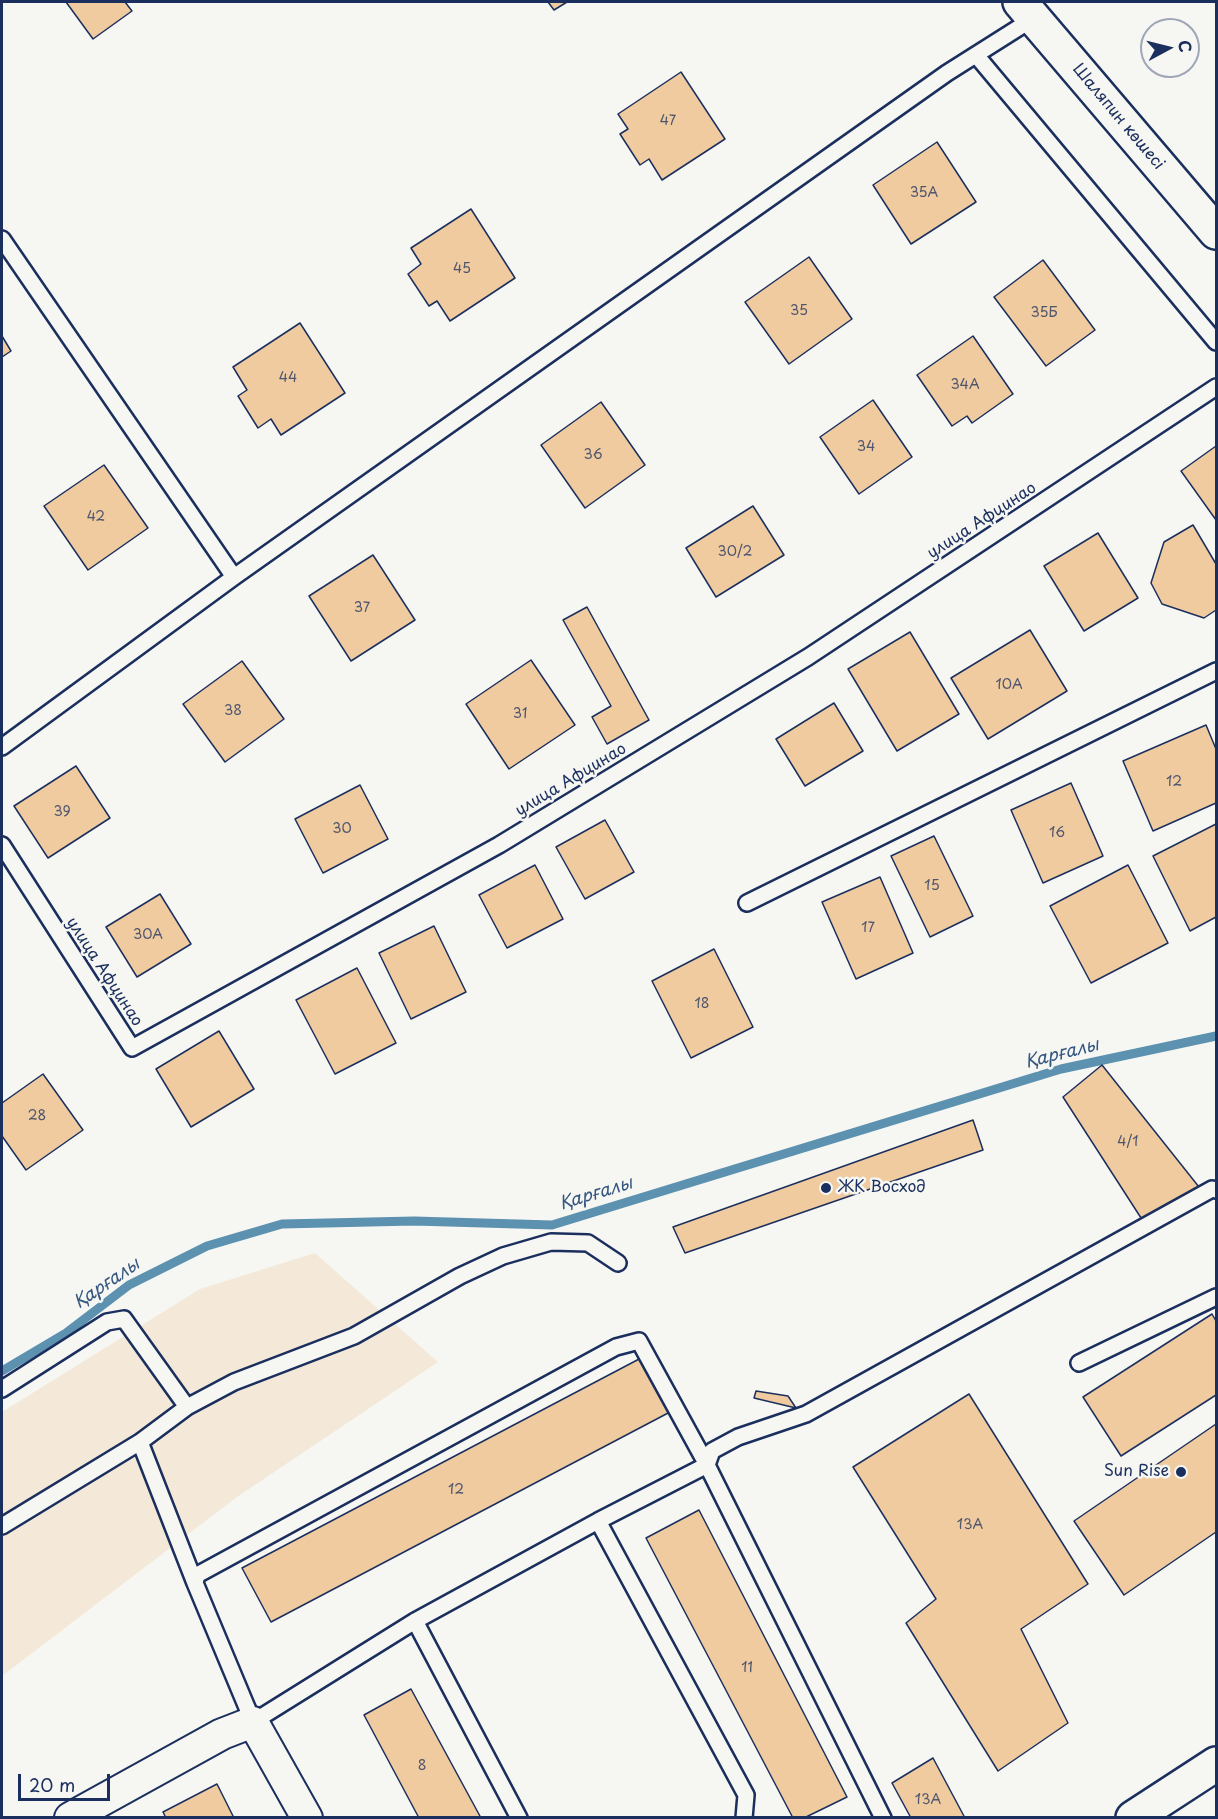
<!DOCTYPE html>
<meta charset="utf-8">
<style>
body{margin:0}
#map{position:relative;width:1218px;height:1819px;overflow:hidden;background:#f6f6f2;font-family:"Playpen Sans",sans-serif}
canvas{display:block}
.frame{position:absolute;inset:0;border:3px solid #1b2f5e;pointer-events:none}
.north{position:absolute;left:1140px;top:18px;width:60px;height:60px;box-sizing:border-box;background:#f6f6f2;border:2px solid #9ea6b7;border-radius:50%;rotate:83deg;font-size:16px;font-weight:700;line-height:24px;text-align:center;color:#1b2f5e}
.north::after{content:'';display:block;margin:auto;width:21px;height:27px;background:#1b2f5e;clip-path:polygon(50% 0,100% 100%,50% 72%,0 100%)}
.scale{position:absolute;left:18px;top:1774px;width:92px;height:27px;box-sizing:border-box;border:3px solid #1b2f5e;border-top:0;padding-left:8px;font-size:18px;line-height:21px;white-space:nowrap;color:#1b2f5e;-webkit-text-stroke:4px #f6f6f2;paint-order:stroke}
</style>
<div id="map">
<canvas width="1218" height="1819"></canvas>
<div class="frame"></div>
<div class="north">С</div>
<div class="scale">20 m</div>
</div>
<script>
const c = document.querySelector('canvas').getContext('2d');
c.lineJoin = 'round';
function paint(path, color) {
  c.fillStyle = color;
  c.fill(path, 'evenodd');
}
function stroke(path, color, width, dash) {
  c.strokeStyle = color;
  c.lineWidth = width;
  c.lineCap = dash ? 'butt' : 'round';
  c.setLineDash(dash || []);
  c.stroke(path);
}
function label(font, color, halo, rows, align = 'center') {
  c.font = font + ' "Playpen Sans",sans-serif';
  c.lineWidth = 5;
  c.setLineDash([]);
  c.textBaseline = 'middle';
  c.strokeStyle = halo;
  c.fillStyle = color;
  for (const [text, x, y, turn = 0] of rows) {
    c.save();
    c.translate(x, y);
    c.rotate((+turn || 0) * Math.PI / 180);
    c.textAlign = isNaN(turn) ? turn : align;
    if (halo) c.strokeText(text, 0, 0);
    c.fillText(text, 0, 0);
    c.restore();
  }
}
const built = new Path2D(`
 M 315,1253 L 438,1362 L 237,1497 L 2,1676 L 2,1412 L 200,1289 Z`);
const stream = new Path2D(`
 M 2,1371 L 66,1333 L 129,1285 L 207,1246 L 282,1224 L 414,1221 L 552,1225 L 1061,1069 L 1216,1036`);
const building = new Path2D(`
 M 66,2 L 125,2 L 132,11 L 93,39 Z
 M 548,2 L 567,2 L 554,10 Z
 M 681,72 L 725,139 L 662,180 L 649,159 L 640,165 L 620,134 L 628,129 L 618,114 Z
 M 937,142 L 976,202 L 911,244 L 873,185 Z
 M 471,209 L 515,278 L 450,321 L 437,301 L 429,306 L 408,274 L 421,264 L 411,248 Z
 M 809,257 L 852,319 L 789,364 L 745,302 Z
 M 1043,260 L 1095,330 L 1046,366 L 994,297 Z
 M 300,323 L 345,393 L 281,435 L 271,419 L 258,428 L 238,396 L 247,390 L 233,367 Z
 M 2,336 L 11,351 L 2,357 Z
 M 973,336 L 1013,394 L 972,423 L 967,416 L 952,426 L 917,375 Z
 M 873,400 L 912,457 L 859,494 L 820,437 Z
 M 601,402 L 645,465 L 585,508 L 541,445 Z
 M 1216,446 L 1216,520 L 1181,471 Z
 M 104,465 L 148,528 L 88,570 L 44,506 Z
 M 753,506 L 784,555 L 716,597 L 686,548 Z
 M 1193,525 L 1216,564 L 1216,610 L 1204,618 L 1162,604 L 1151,583 L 1164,542 Z
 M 1098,533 L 1138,598 L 1084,631 L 1044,566 Z
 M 373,555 L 415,620 L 351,661 L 309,596 Z
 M 587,607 L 649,720 L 607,744 L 592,717 L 611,706 L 563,620 Z
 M 1030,630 L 1067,691 L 988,739 L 951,678 Z
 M 910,632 L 959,714 L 897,751 L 848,669 Z
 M 531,660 L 575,725 L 509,769 L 466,704 Z
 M 242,661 L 284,719 L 225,762 L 183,704 Z
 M 834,703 L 863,751 L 805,786 L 776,739 Z
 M 1206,725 L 1216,749 L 1216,803 L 1153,831 L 1123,761 Z
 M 76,766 L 110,818 L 48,858 L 14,806 Z
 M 1071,783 L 1103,856 L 1043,883 L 1011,810 Z
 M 360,785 L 388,839 L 323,873 L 295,819 Z
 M 605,820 L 634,872 L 585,899 L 556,847 Z
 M 1216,824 L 1216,917 L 1190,931 L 1153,856 Z
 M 934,836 L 973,916 L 930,937 L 891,856 Z
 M 535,865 L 563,919 L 507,948 L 479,895 Z
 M 1128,865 L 1168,943 L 1091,983 L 1050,906 Z
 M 880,877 L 913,953 L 856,979 L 822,902 Z
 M 160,894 L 191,944 L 137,977 L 106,927 Z
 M 434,926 L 466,992 L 411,1019 L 379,953 Z
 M 714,949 L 753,1027 L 691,1058 L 652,981 Z
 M 357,968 L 396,1043 L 335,1074 L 296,1000 Z
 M 219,1031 L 254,1089 L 191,1127 L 156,1069 Z
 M 1102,1065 L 1199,1187 L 1143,1221 L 1063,1097 Z
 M 43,1074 L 83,1130 L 26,1170 L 2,1136 L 2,1103 Z
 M 973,1120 L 983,1150 L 685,1253 L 673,1227 Z
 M 1212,1314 L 1216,1321 L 1216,1395 L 1121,1456 L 1083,1397 Z
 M 641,1358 L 670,1412 L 271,1622 L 242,1568 Z
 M 756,1391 L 788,1396 L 796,1408 L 754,1398 Z
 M 969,1394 L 1088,1584 L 1021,1629 L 1068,1723 L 998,1771 L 906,1623 L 936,1599 L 853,1467 Z
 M 1216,1424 L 1216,1532 L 1124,1595 L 1074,1521 Z
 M 699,1510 L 847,1797 L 804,1818 L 793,1818 L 646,1538 Z
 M 411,1689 L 481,1818 L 419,1818 L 364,1715 Z
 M 933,1758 L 965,1818 L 911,1818 L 892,1783 Z
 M 217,1784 L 234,1818 L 166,1818 L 163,1812 Z`);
const lane = new Path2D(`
 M 976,55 L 1216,342
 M 2,239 L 234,577
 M 2,747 L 234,577 L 947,73 L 1034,18
 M 2,845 L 132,1048 L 499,845 L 808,657 L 1216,387
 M 747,903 L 1216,671
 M 639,1341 L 707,1465 L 598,1521 L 415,1621 L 253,1722 L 195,1583 L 197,1575 L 616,1347 Z
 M 1079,1363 L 1216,1297
 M 2,1389 L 107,1322 L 124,1319 L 187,1407
 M 140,1442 L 195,1583
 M 598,1521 L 746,1795 L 744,1818
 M 2,1526 L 140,1442 L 187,1407 L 234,1382 L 354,1336 L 460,1276 L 503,1256 L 551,1242 L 588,1243 L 618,1263
 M 415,1621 L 519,1818
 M 883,1818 L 707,1465 L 712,1451 L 738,1437 L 806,1414 L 1212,1189 L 1216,1190`);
const street = new Path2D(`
 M 70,1818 L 222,1734 L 253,1722 L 307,1818`);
const secondary = new Path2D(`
 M 1020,2 L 1216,232
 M 1133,1818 L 1216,1764`);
const markers = [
 [826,1188,6,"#1b2f5e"],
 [1181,1472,6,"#1b2f5e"]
];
const numberNames = [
 ["47",668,121],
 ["35А",924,193],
 ["45",462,269],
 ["35",799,311],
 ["35Б",1044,313],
 ["44",288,378],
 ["34А",965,385],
 ["34",866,447],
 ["36",593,455],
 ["42",96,517],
 ["30/2",735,552],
 ["37",362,608],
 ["10А",1009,685],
 ["38",233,711],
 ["31",520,714],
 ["12",1174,782],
 ["39",62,812],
 ["30",342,829],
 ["16",1057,833],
 ["15",932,886],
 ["17",868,928],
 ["30А",148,935],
 ["18",702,1004],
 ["28",37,1116],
 ["4/1",1128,1142],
 ["12",456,1490],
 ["13А",970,1525],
 ["11",747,1668],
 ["8",422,1766],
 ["13А",928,1800]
];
const streetNames = [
 ["Шаляпин көшесі",1118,117,50],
 ["улица Афцинао",982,521,-33],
 ["улица Афцинао",571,780,-31],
 ["улица Афцинао",104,972,57]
];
const poiNames = [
 ["ЖК Восход",838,1188],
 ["Sun Rise",1169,1472,"right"]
];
const waterNames = [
 ["Қарғалы",1062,1054,-14],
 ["Қарғалы",596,1194,-17],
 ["Қарғалы",107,1284,-34]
];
paint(built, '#f4e9d9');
stroke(stream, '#5c91b0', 9);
paint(building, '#efcb9f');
stroke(building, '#1b2f5e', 1.5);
stroke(lane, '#1b2f5e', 20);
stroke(street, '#1b2f5e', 34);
stroke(secondary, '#1b2f5e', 38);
stroke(lane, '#f6f6f2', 15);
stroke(street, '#f6f6f2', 30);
stroke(secondary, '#f6f6f2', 33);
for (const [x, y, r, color] of markers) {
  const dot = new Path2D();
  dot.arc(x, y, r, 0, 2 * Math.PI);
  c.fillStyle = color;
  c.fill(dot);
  stroke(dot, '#f6f6f2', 2);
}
label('14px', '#50566e', null, numberNames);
label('16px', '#1b2f5e', '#f6f6f2', streetNames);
label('16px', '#1b2f5e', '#f6f6f2', poiNames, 'left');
label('italic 18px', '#365880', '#f6f6f2', waterNames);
</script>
